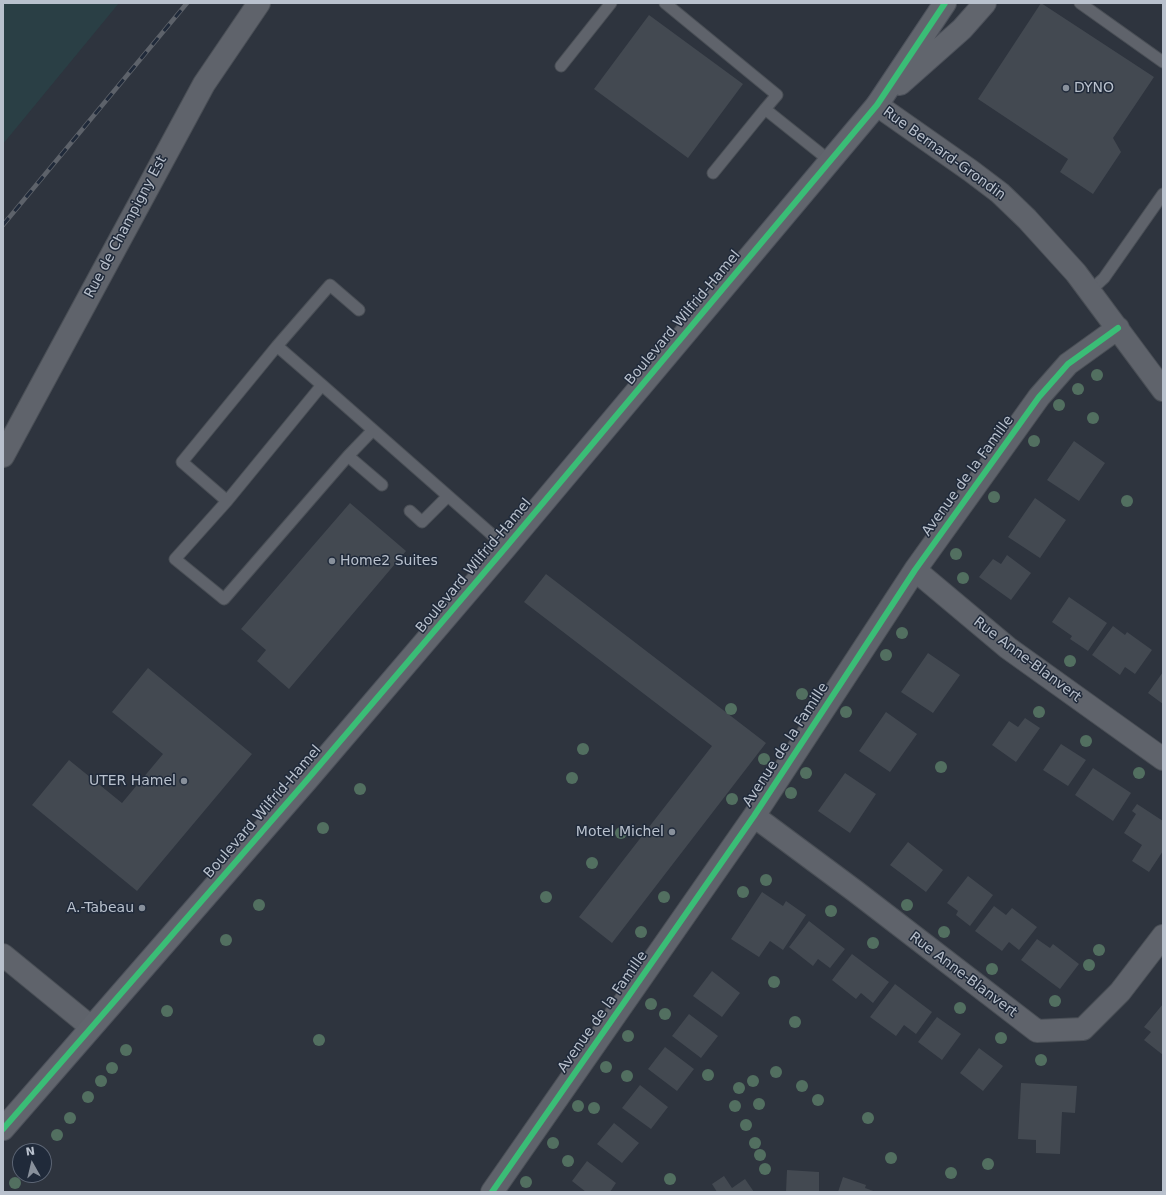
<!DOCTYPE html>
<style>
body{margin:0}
#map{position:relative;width:1166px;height:1195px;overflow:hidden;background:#2e343e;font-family:"DejaVu Sans",sans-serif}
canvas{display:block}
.frame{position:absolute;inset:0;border:4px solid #b9c1cd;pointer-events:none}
.north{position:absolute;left:12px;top:1143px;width:40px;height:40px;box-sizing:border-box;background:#202a3a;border:1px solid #5d6675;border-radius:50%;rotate:352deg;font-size:11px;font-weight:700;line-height:16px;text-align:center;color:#b9c1cd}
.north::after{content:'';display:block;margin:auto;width:14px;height:18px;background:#88909b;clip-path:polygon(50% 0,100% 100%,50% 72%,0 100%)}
</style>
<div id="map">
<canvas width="1166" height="1195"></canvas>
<div class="frame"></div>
<div class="north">N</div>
</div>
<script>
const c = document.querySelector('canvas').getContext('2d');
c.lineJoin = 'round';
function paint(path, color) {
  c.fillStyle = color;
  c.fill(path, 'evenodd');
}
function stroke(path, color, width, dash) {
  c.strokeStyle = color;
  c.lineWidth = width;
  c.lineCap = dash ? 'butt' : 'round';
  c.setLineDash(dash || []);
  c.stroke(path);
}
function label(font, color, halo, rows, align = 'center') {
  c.font = font + ' "DejaVu Sans",sans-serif';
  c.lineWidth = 3;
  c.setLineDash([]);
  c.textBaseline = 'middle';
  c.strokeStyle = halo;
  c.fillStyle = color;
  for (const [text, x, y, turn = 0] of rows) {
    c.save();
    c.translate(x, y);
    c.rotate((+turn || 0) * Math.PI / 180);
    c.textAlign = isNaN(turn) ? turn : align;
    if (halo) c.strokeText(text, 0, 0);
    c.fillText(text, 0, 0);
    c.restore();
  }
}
const green = new Path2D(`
 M 3,3 L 119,3 L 3,144 Z`);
const building = new Path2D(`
 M 1041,3 L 1154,77 L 1113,138 L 1121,152 L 1093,194 L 1060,172 L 1068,159 L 978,99 Z
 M 649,15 L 743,84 L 688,158 L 594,89 Z
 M 1074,441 L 1105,463 L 1079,501 L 1047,480 Z
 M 1035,498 L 1066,520 L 1040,558 L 1008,537 Z
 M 350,503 L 406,551 L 289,689 L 257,661 L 266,650 L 241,629 Z
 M 1007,555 L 1031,573 L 1011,600 L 979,577 L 993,559 L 1001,564 Z
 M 546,574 L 766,743 L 612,943 L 579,917 L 712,746 L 524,602 Z
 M 1069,597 L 1107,623 L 1088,651 L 1070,639 L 1072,636 L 1052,622 Z
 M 1113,626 L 1125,635 L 1127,632 L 1152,650 L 1135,674 L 1125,667 L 1120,675 L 1092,655 Z
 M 928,653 L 960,675 L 933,713 L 901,692 Z
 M 148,668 L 252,754 L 137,891 L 32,805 L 69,760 L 122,803 L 163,754 L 112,712 Z
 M 1163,672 L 1163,704 L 1148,693 Z
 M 886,712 L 917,734 L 890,772 L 859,751 Z
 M 1025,718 L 1040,728 L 1016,762 L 992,745 L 1009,721 L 1018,727 Z
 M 1061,744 L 1086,760 L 1068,786 L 1043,770 Z
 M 1093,768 L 1131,793 L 1113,821 L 1075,795 Z
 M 845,773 L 876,794 L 850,833 L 818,811 Z
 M 1137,804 L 1163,821 L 1163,851 L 1149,872 L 1132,861 L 1142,845 L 1124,833 L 1136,814 L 1132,811 Z
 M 908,842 L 943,870 L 926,892 L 890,865 Z
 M 968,876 L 993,895 L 970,926 L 956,915 L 958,911 L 947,903 Z
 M 762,892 L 783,906 L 786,901 L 806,915 L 783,950 L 770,941 L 759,957 L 731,939 Z
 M 994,906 L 1006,915 L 1012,908 L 1037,927 L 1019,950 L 1009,942 L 1002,951 L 975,931 Z
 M 809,921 L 845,949 L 830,968 L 818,959 L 813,966 L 789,947 Z
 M 1037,939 L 1050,948 L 1053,944 L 1079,964 L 1060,989 L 1021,960 Z
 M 852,954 L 889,982 L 873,1003 L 861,993 L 856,999 L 832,980 Z
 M 712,971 L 740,993 L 722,1017 L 693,996 Z
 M 895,984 L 932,1012 L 916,1034 L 904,1025 L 896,1036 L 870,1017 Z
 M 1163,1004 L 1163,1055 L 1144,1040 L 1151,1032 L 1144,1027 Z
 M 689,1014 L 718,1036 L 701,1058 L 672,1036 Z
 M 937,1017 L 961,1034 L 942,1060 L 918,1042 Z
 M 665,1047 L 694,1069 L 677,1091 L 648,1069 Z
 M 979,1048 L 1003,1066 L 983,1091 L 960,1073 Z
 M 1021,1083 L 1077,1086 L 1075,1113 L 1062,1112 L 1060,1154 L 1036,1153 L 1036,1140 L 1018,1139 Z
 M 640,1085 L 668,1107 L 651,1129 L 622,1108 Z
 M 614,1123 L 639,1143 L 622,1163 L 597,1144 Z
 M 587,1161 L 616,1183 L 610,1192 L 586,1192 L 572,1181 Z
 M 787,1170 L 819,1172 L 819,1192 L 786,1192 Z
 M 724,1176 L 732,1188 L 745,1179 L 754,1192 L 717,1192 L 712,1184 Z
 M 843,1177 L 866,1185 L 865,1188 L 876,1192 L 838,1192 Z`);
const service = new Path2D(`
 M 665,3 L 777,95 L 765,109 L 830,161
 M 1080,3 L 1163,62
 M 561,66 L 611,3
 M 713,173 L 765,109
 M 1090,291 L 1104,278 L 1163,194
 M 277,346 L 330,285 L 359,310
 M 373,430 L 348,456 L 224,599 L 175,559 L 227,501 L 322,385 C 384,439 445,493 506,547
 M 348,456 L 382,485
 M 227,501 L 182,462 L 277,346 L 322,385
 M 410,511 L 422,522 L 448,496`);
const minor = new Path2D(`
 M 877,105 L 971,171 L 1000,193 L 1027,219 L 1076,273 L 1163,390
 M 3,456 L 204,84 L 259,3
 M 915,570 L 1008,648 L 1163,759
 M 754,816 L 855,891 L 1037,1031 L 1083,1029 L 1120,992 L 1163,936
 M 3,955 L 91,1027
 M 492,1192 L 754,816 L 915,570 L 1039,397 L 1068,364 L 1118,328`);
const primary = new Path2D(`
 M 900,84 L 962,29 L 985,3
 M 3,1129 L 307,780 L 506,547 L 877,105 L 945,3`);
const rail = new Path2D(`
 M 3,225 L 187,3`);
const cycleway = new Path2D(`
 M 3,1129 L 307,780 L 506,547 L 877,105 L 945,3
 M 492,1192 L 754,816 L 915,570 L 1039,397 L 1068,364 L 1118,328`);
const trees = [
 [1097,375],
 [1078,389],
 [1059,405],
 [1093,418],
 [1034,441],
 [994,497],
 [1127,501],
 [956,554],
 [963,578],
 [902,633],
 [886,655],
 [1070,661],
 [802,694],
 [731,709],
 [846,712],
 [1039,712],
 [1086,741],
 [583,749],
 [764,759],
 [941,767],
 [806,773],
 [1139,773],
 [572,778],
 [360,789],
 [791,793],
 [732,799],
 [323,828],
 [621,833],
 [592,863],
 [766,880],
 [743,892],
 [546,897],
 [664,897],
 [259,905],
 [907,905],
 [831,911],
 [641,932],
 [944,932],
 [226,940],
 [873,943],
 [1099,950],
 [1089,965],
 [992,969],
 [774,982],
 [1055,1001],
 [651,1004],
 [960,1008],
 [167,1011],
 [665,1014],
 [795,1022],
 [628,1036],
 [1001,1038],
 [319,1040],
 [126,1050],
 [1041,1060],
 [606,1067],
 [112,1068],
 [776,1072],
 [708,1075],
 [627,1076],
 [101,1081],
 [753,1081],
 [802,1086],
 [739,1088],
 [88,1097],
 [818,1100],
 [759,1104],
 [578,1106],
 [735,1106],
 [594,1108],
 [70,1118],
 [868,1118],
 [746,1125],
 [57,1135],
 [553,1143],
 [755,1143],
 [760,1155],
 [891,1158],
 [568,1161],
 [988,1164],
 [765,1169],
 [951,1173],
 [670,1179],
 [526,1182],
 [15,1183]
];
const markers = [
 [1066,88,4,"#88909b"],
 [332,561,4,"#88909b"],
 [184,781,4,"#88909b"],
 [672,832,4,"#88909b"],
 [142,908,4,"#88909b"]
];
const poiNames = [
 ["DYNO",1074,88,"left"],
 ["Home2 Suites",340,561,"left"],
 ["UTER Hamel",176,781],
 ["Motel Michel",664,832],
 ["A.-Tabeau",134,908]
];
const streetNames = [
 ["Rue Bernard-Grondin",944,154,36],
 ["Rue de Champigny Est",126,227,-62],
 ["Boulevard Wilfrid-Hamel",683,318,-50],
 ["Avenue de la Famille",968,476,-54],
 ["Boulevard Wilfrid-Hamel",474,566,-50],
 ["Rue Anne-Blanvert",1027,660,37],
 ["Avenue de la Famille",786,745,-57],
 ["Boulevard Wilfrid-Hamel",263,812,-49],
 ["Rue Anne-Blanvert",963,975,37],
 ["Avenue de la Famille",603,1012,-55]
];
paint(green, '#2a3f45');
paint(building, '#434951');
stroke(service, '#4a4f56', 13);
stroke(minor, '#4a4f56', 24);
stroke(primary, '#4c515a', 24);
stroke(service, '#5f636b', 11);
stroke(minor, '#5f636b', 22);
stroke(primary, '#61656d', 22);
stroke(rail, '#5d626a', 4.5);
stroke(rail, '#202a3a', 3, [9]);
stroke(cycleway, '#3abd76', 6);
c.fillStyle = '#526f60';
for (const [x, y] of trees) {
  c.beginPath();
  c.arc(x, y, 6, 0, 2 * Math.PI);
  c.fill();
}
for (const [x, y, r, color] of markers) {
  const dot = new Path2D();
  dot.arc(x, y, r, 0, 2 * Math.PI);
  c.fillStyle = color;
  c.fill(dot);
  stroke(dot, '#202a3a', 1.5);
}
label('14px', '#b9c1cd', '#202a3a', poiNames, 'right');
label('14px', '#b9c1cd', '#202a3a', streetNames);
</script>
